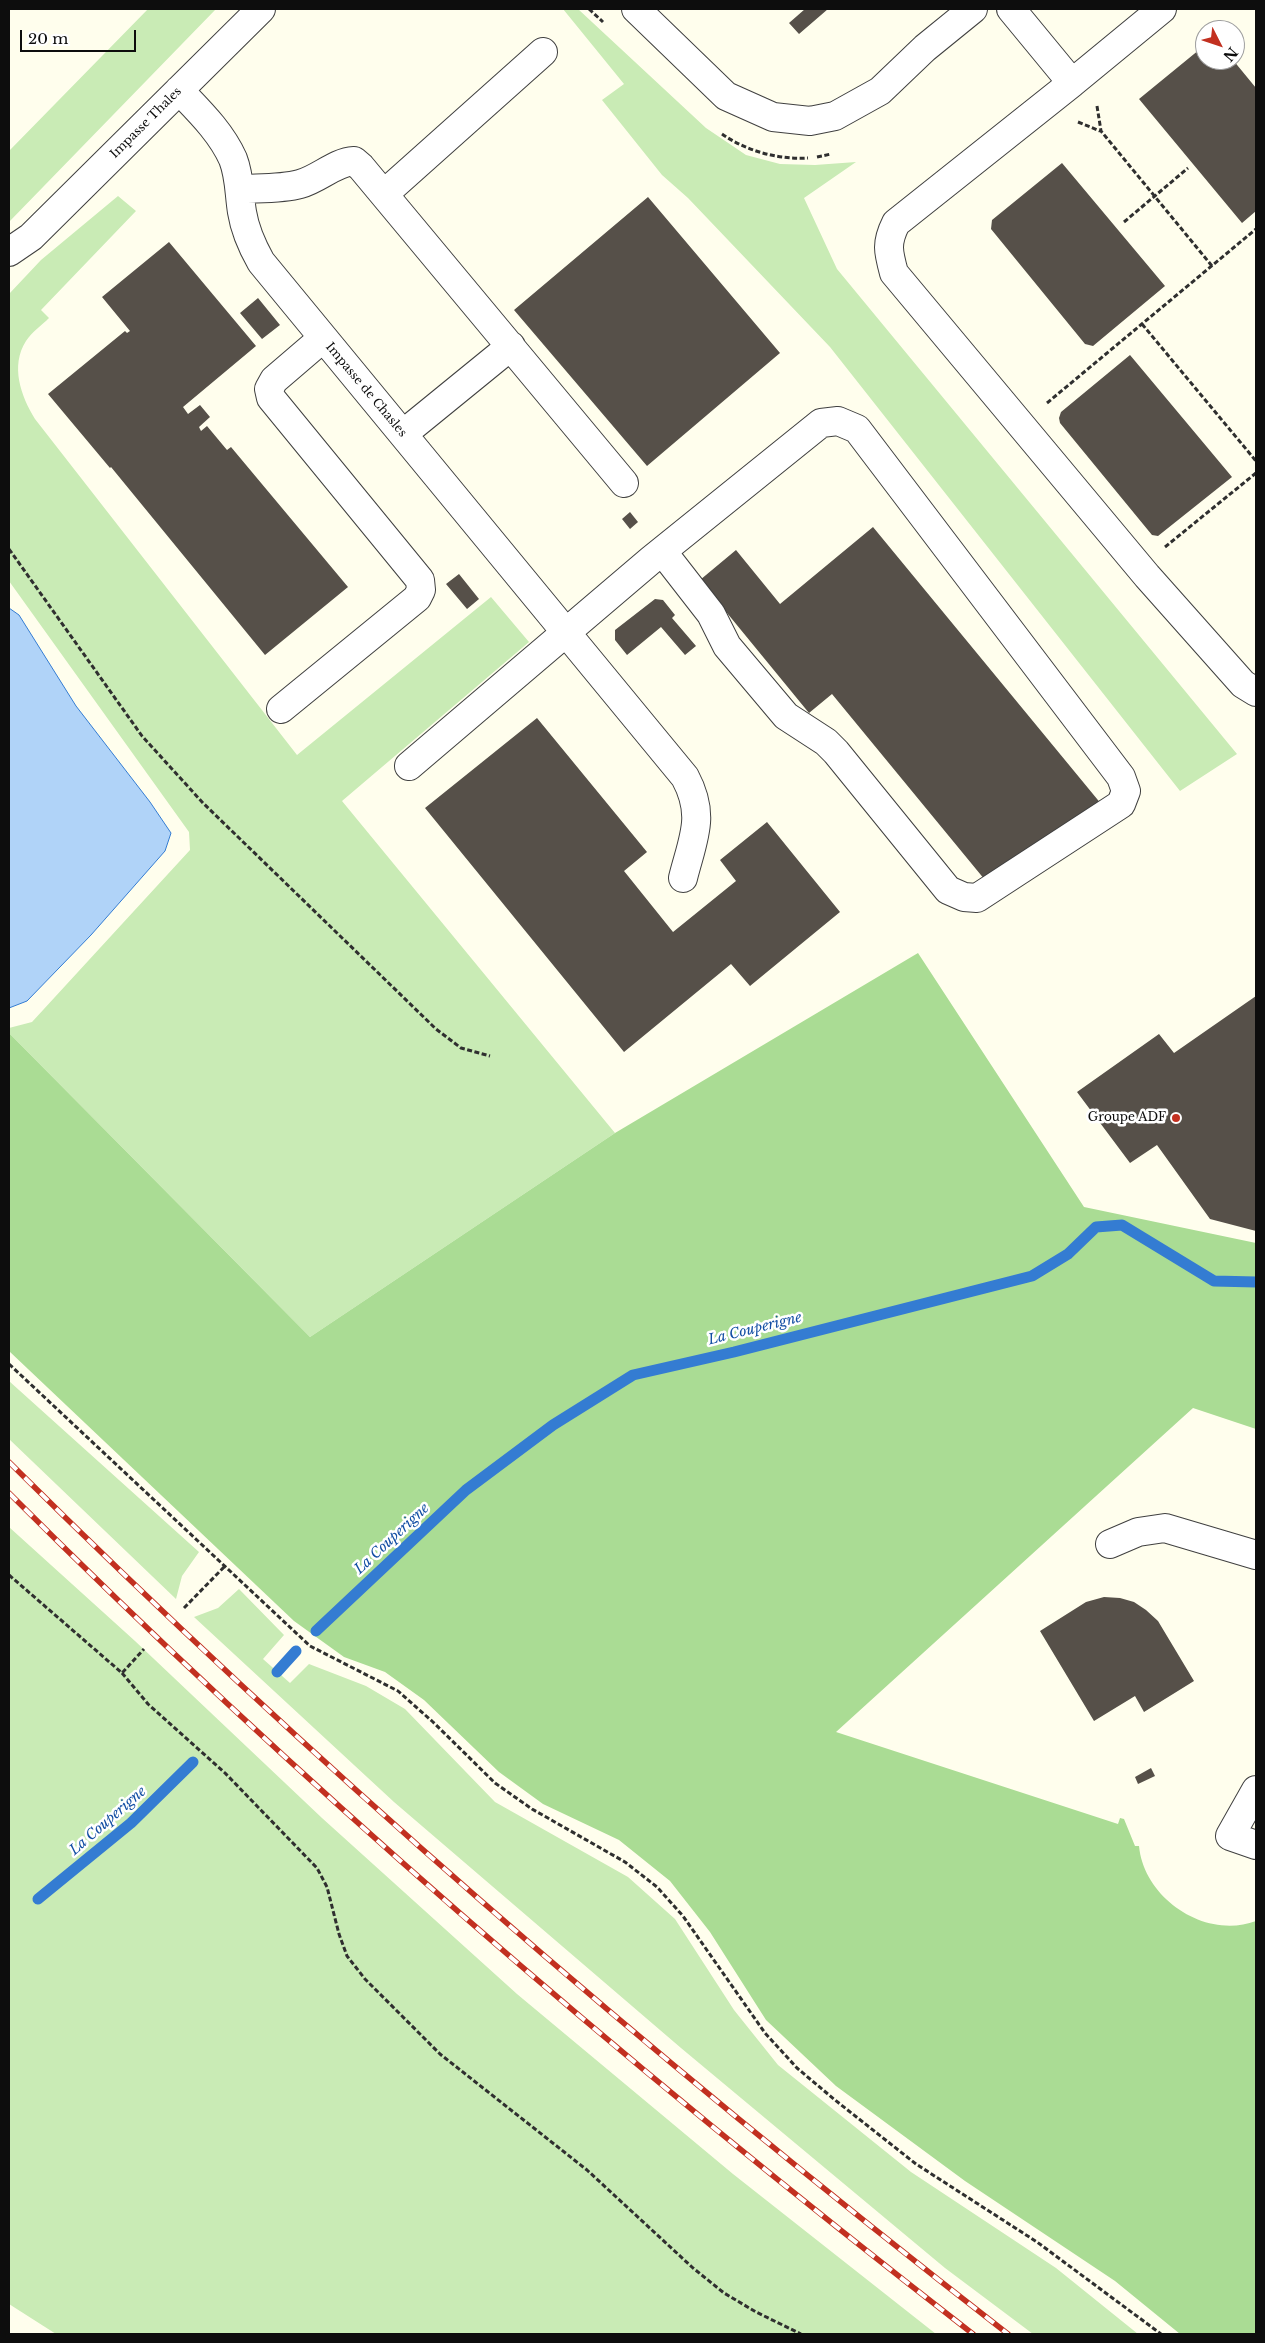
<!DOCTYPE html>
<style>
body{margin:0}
#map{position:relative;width:1265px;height:2343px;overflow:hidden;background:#fffeed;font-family:"Libre Baskerville",serif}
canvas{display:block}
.frame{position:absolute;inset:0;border:10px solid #0d0d0d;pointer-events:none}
.north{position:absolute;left:1195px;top:20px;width:50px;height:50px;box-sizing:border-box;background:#fff;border:1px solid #9e9e9e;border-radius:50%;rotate:131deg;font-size:14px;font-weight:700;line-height:20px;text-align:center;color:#0d0d0d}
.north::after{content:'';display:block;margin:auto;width:18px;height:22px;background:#c23020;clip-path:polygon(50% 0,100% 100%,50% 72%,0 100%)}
.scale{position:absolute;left:20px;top:30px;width:116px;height:22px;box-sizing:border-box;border:2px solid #0d0d0d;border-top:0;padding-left:6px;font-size:15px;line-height:18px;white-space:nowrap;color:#0d0d0d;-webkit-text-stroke:4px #fff;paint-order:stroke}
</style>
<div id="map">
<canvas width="1265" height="2343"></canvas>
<div class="frame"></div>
<div class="north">N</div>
<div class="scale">20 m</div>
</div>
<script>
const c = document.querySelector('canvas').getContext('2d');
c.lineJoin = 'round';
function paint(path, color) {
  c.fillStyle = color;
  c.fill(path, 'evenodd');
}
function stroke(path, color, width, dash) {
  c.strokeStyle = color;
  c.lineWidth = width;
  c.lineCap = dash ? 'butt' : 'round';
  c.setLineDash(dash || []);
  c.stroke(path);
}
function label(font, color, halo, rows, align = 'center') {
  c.font = font + ' "Libre Baskerville",serif';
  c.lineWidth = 5;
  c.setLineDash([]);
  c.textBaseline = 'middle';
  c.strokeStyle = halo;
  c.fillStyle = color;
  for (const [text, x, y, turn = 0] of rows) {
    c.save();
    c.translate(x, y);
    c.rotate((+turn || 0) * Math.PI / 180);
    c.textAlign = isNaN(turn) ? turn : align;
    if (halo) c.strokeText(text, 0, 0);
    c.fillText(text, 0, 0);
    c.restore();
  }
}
const green = new Path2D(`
 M 148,9 L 216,9 L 9,222 L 9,151 Z
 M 563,9 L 578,9 L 706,128 L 746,155 L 780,164 L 815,165 L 856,162 L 804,198 L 837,269 L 1237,754 L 1180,791 L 830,347 L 688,198 L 662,175 L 602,100 L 624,84 Z
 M 118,196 L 136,211 L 41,310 L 49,318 C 42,325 32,332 26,341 C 10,366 21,396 35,419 L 297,755 L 491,597 L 529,642 L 342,801 L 615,1133 L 310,1337 L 9,1033 L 9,1028 L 32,1022 L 190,850 L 189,832 L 9,581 L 9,294 L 41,260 Z
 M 9,1381 L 199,1552 L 182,1576 L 176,1599 L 9,1439 Z
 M 9,1527 L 135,1641 L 322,1818 L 517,1994 L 733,2174 L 936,2334 L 56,2334 L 9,2304 Z
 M 239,1589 L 284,1635 L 263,1659 L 290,1683 L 309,1664 L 366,1686 L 405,1709 L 495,1802 L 628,1877 L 675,1919 L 734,2010 L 778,2065 L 911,2172 L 1056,2268 L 1138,2334 L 1033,2334 L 945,2268 L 681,2048 L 394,1802 L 194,1617 L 218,1608 Z`);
const forest = new Path2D(`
 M 918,953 L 1084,1207 L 1256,1243 L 1256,1429 L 1193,1408 L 836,1732 L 1118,1824 L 1120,1818 L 1124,1819 L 1135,1846 L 1139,1846 C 1144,1899 1206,1940 1256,1921 L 1256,2334 L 1180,2334 L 1115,2281 L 965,2181 L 836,2086 L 766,2020 L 710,1932 L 670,1881 L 619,1840 L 543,1804 L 499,1772 L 424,1700 L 385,1672 L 344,1657 L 294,1621 L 9,1351 L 9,1033 L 310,1337 L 615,1133 Z`);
const water = new Path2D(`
 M 9,608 L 19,615 L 76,706 L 150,802 L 171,833 L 165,851 L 91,935 L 27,1001 L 9,1008 Z`);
const stream = new Path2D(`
 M 316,1631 L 466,1490 L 553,1425 L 633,1375 L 734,1352 L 1032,1276 L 1068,1254 L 1096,1227 L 1122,1225 L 1214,1281 L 1256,1282
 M 277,1672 L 296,1651
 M 38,1899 L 131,1823 L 193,1762`);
const building = new Path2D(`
 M 805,9 L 828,9 L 799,34 L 789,23 Z
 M 1205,45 L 1205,60 L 1233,60 L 1256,88 L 1256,211 L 1242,223 L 1139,99 Z
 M 1062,163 L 1165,286 L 1093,346 L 1085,344 L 991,229 L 992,220 Z
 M 648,197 L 780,353 L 647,466 L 514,310 Z
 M 169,242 L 256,346 L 183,407 L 188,414 L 200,405 L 210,417 L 199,427 L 201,431 L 207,426 L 227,450 L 231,447 L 348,587 L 265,655 L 111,467 L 110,468 L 48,394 L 125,331 L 127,333 L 130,331 L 102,297 Z
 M 258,298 L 280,325 L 262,339 L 240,313 Z
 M 1130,355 L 1232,477 L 1158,536 L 1152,535 L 1060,423 L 1059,418 L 1061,412 Z
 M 630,512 L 638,522 L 630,529 L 622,519 Z
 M 873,527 L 1102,805 L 985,880 L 832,694 L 809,713 L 700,580 L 736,550 L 780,604 Z
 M 459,574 L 479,599 L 467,609 L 446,584 Z
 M 655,599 L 663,600 L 675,615 L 672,618 L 696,646 L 685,655 L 661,627 L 627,655 L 615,640 L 615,630 Z
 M 537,718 L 647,852 L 624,871 L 673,932 L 736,881 L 720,860 L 767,822 L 840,912 L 750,986 L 731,964 L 624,1052 L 425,808 Z
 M 1256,996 L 1256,1231 L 1210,1219 L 1157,1145 L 1130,1163 L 1077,1092 L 1159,1034 L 1174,1053 Z
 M 1104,1597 L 1120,1598 L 1134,1602 L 1146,1610 L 1158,1621 L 1194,1681 L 1144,1712 L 1135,1696 L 1094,1721 L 1040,1631 L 1086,1602 Z
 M 1151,1768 L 1155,1776 L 1138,1784 L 1135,1777 Z`);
const path = new Path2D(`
 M 589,9 L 603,22
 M 1097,106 L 1101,131 L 1212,266
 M 1078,122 L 1100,131
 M 722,134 C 746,151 779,160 808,158
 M 817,157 L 831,154
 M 1124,222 L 1188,168
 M 1142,324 L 1256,461
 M 1047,403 L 1256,229
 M 1165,547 L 1256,473
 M 9,549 L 142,736 L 203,803 L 436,1029 L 461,1048 L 490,1056
 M 9,1364 L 310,1646 L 398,1691 L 433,1722 L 495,1783 L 532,1809 L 625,1862 L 657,1887 L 683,1916 L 765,2033 L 797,2068 L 835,2100 L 916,2164 L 1037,2242 L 1161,2334
 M 9,1575 L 122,1673 L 144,1649
 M 184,1608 L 225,1566
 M 122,1673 L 148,1704 L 225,1773 L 317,1868 L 327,1887 L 339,1934 L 347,1956 L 365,1979 L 440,2054 L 587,2170 L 693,2268 L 724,2293 L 756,2312 L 801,2334`);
const minor = new Path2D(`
 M 636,9 L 726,96 L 773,117 L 810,121 L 835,116 L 880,91 L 925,48 L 973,9
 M 1011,9 L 1072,83 L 1162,9
 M 1072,83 L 896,223 C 886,243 888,251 894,273 L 1147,576 L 1243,684 L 1256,692
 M 179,90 C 199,111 221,132 233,159 C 240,177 239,194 242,212 C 245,231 252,246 261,262 L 685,777 C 706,816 693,838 683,878
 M 241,189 C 260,188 282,189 300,184 C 319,179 335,162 354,161 L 361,167 L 624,483
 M 384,194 L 543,52
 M 9,252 L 31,237 L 261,9
 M 403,434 L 511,346
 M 281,709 L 417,598 L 421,590 L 420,580 L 271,398 L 269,389 L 274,380 L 323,338
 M 409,766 L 651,560 L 821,423 L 838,421 L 857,429 L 1121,777 L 1126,791 L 1121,804 L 977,898 L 964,897 L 948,890 L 836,752 L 826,742 L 786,716 L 727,646 L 711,614 L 662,551
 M 1110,1544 L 1138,1532 L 1165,1528 L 1256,1555
 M 1256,1790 L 1230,1836 L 1256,1845`);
const rail = new Path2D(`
 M 9,1462 C 323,1774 659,2063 1008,2334
 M 9,1493 C 310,1794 636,2073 973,2334`);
const markers = [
 [1176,1118,5,"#c23020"]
];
const streetNames = [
 ["Impasse Thales",146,123,-45],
 ["Impasse de Chasles",366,390,50]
];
const poiNames = [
 ["Groupe ADF",1166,1118]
];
const waterNames = [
 ["La Couperigne",755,1329,-14],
 ["La Couperigne",392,1539,-43],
 ["La Couperigne",108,1821,-41]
];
paint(green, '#c9ebb5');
paint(forest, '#aadc94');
paint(water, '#b0d3f8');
stroke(water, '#347cd2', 1);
stroke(stream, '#347cd2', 11);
paint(building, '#565049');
stroke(minor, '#404040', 30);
stroke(path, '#2f2f2f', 3, [5, 2.5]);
stroke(minor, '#fff', 28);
stroke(rail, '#c23020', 5.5);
stroke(rail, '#fff', 4, [11]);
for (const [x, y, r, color] of markers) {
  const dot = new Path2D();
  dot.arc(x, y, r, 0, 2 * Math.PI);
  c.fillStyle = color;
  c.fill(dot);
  stroke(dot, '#fff', 2);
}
label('12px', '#0d0d0d', '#fff', streetNames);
label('12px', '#0d0d0d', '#fff', poiNames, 'right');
label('italic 14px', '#124ea3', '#fff', waterNames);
</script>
